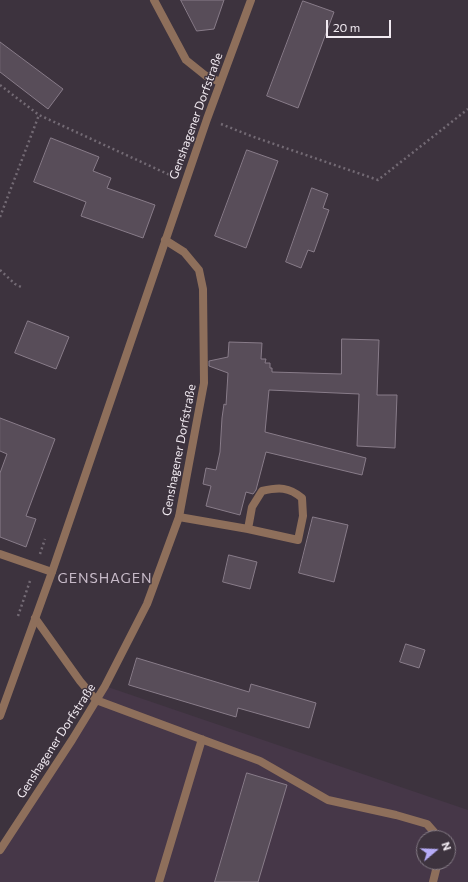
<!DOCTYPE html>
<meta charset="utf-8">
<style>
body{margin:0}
#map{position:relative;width:468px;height:882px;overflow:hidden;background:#3d333e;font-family:Commissioner,sans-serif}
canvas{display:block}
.north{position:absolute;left:416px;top:830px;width:40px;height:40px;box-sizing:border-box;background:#3d333e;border:1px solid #857c86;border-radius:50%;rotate:71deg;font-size:11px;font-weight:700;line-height:16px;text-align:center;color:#f1eaf1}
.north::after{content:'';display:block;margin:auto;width:14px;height:18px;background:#b6acf8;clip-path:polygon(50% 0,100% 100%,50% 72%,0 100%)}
.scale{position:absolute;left:326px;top:20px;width:65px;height:18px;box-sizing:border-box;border:2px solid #f1eaf1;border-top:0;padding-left:5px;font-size:12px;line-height:14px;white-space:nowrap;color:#f1eaf1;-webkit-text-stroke:3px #3d333e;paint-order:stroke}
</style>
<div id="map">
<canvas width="468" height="882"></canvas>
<div class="north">N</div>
<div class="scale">20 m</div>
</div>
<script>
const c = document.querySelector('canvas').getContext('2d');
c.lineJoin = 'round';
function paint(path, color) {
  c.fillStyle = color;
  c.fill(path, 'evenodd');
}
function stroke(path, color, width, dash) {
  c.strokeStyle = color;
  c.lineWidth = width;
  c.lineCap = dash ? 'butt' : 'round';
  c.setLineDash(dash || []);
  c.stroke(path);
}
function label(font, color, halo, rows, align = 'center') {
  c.font = font + ' Commissioner,sans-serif';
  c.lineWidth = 3;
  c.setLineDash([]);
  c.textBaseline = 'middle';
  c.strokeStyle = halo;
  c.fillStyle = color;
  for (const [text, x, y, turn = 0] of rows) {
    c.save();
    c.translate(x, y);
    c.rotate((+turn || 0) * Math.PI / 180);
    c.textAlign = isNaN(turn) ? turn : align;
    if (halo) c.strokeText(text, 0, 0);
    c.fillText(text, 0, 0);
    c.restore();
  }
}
const built = new Path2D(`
 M 105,686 L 468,810 L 468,882 L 0,882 L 0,850 ZM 424,838 L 448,838 L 448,862 L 424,862 Z`);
const building = new Path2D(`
 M 181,0 L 224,0 L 214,29 L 197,31 Z
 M 303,1 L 334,12 L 298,108 L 267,96 Z
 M 0,42 L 63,89 L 48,109 L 0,72 Z
 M 51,138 L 99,157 L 93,171 L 111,178 L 107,188 L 155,205 L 143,238 L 81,216 L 86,202 L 34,182 Z
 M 247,150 L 278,161 L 246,248 L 215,236 Z
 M 312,188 L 328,194 L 323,208 L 329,210 L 314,252 L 308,250 L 301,268 L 286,262 Z
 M 28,321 L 69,337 L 56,369 L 15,353 Z
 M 342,339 L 379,340 L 377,395 L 397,395 L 395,448 L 357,446 L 359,394 L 269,390 L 265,432 L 366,458 L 362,475 L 266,452 L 256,490 L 253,494 L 246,492 L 240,515 L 206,506 L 211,486 L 203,484 L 206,468 L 216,470 L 220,452 L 222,418 L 224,404 L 226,405 L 228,373 L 209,366 L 209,361 L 228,357 L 229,342 L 262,343 L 261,359 L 266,359 L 265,363 L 270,363 L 270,368 L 272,368 L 272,372 L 341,374 Z
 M 0,418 L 55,439 L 26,516 L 36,519 L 26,547 L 0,537 L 0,473 L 7,454 L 0,451 Z
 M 313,517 L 348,525 L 334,582 L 299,573 Z
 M 229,555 L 257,562 L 250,589 L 223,582 Z
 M 406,644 L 425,650 L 419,668 L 400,662 Z
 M 137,658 L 249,692 L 251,684 L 316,703 L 309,728 L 238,708 L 236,717 L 129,685 Z
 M 247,773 L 287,785 L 258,882 L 215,882 Z`);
const path = new Path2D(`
 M 0,85 L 39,115 L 172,176
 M 221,124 L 251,136 L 378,180 L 468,109
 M 0,217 L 39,115
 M 0,270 L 15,284 L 23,288
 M 40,554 L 45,539
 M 18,616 L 30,581`);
const service = new Path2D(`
 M 179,517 L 248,529 L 298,540 L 303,516 L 302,498 C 289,487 279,487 262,491 L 252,507 L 248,529
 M 0,554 L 52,572
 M 35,618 L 80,681 L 96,700 L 260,761 L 328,800 L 396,815 L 427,824 L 434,832 L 437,838
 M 159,882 L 202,739
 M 433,882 L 438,862`);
const minor = new Path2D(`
 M 0,850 L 72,740 L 105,686 L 147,604 L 179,517 L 204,383 L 203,289 L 199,270 L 184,252 L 165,240`);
const tertiary = new Path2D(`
 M 154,0 L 186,60 L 206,76 L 220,82
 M 0,716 L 52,572 L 207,119 L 251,0`);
const streetNames = [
 ["Genshagener Dorfstraße",196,116,-70],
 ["Genshagener Dorfstraße",179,450,-79],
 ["Genshagener Dorfstraße",56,741,-57]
];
const quarterNames = [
 ["GENSHAGEN",105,578]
];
paint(built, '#463748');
paint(building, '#584d59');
stroke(building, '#887c89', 1);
stroke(path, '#736a74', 2.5, [2, 3]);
stroke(service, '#8e6f5b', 8);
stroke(minor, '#8e6f5b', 8);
stroke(tertiary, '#8e6f5b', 8);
label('12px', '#f1eaf1', '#3d333e', streetNames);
c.letterSpacing = '1px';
label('14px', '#c7bac8', '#3d333e', quarterNames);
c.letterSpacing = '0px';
</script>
